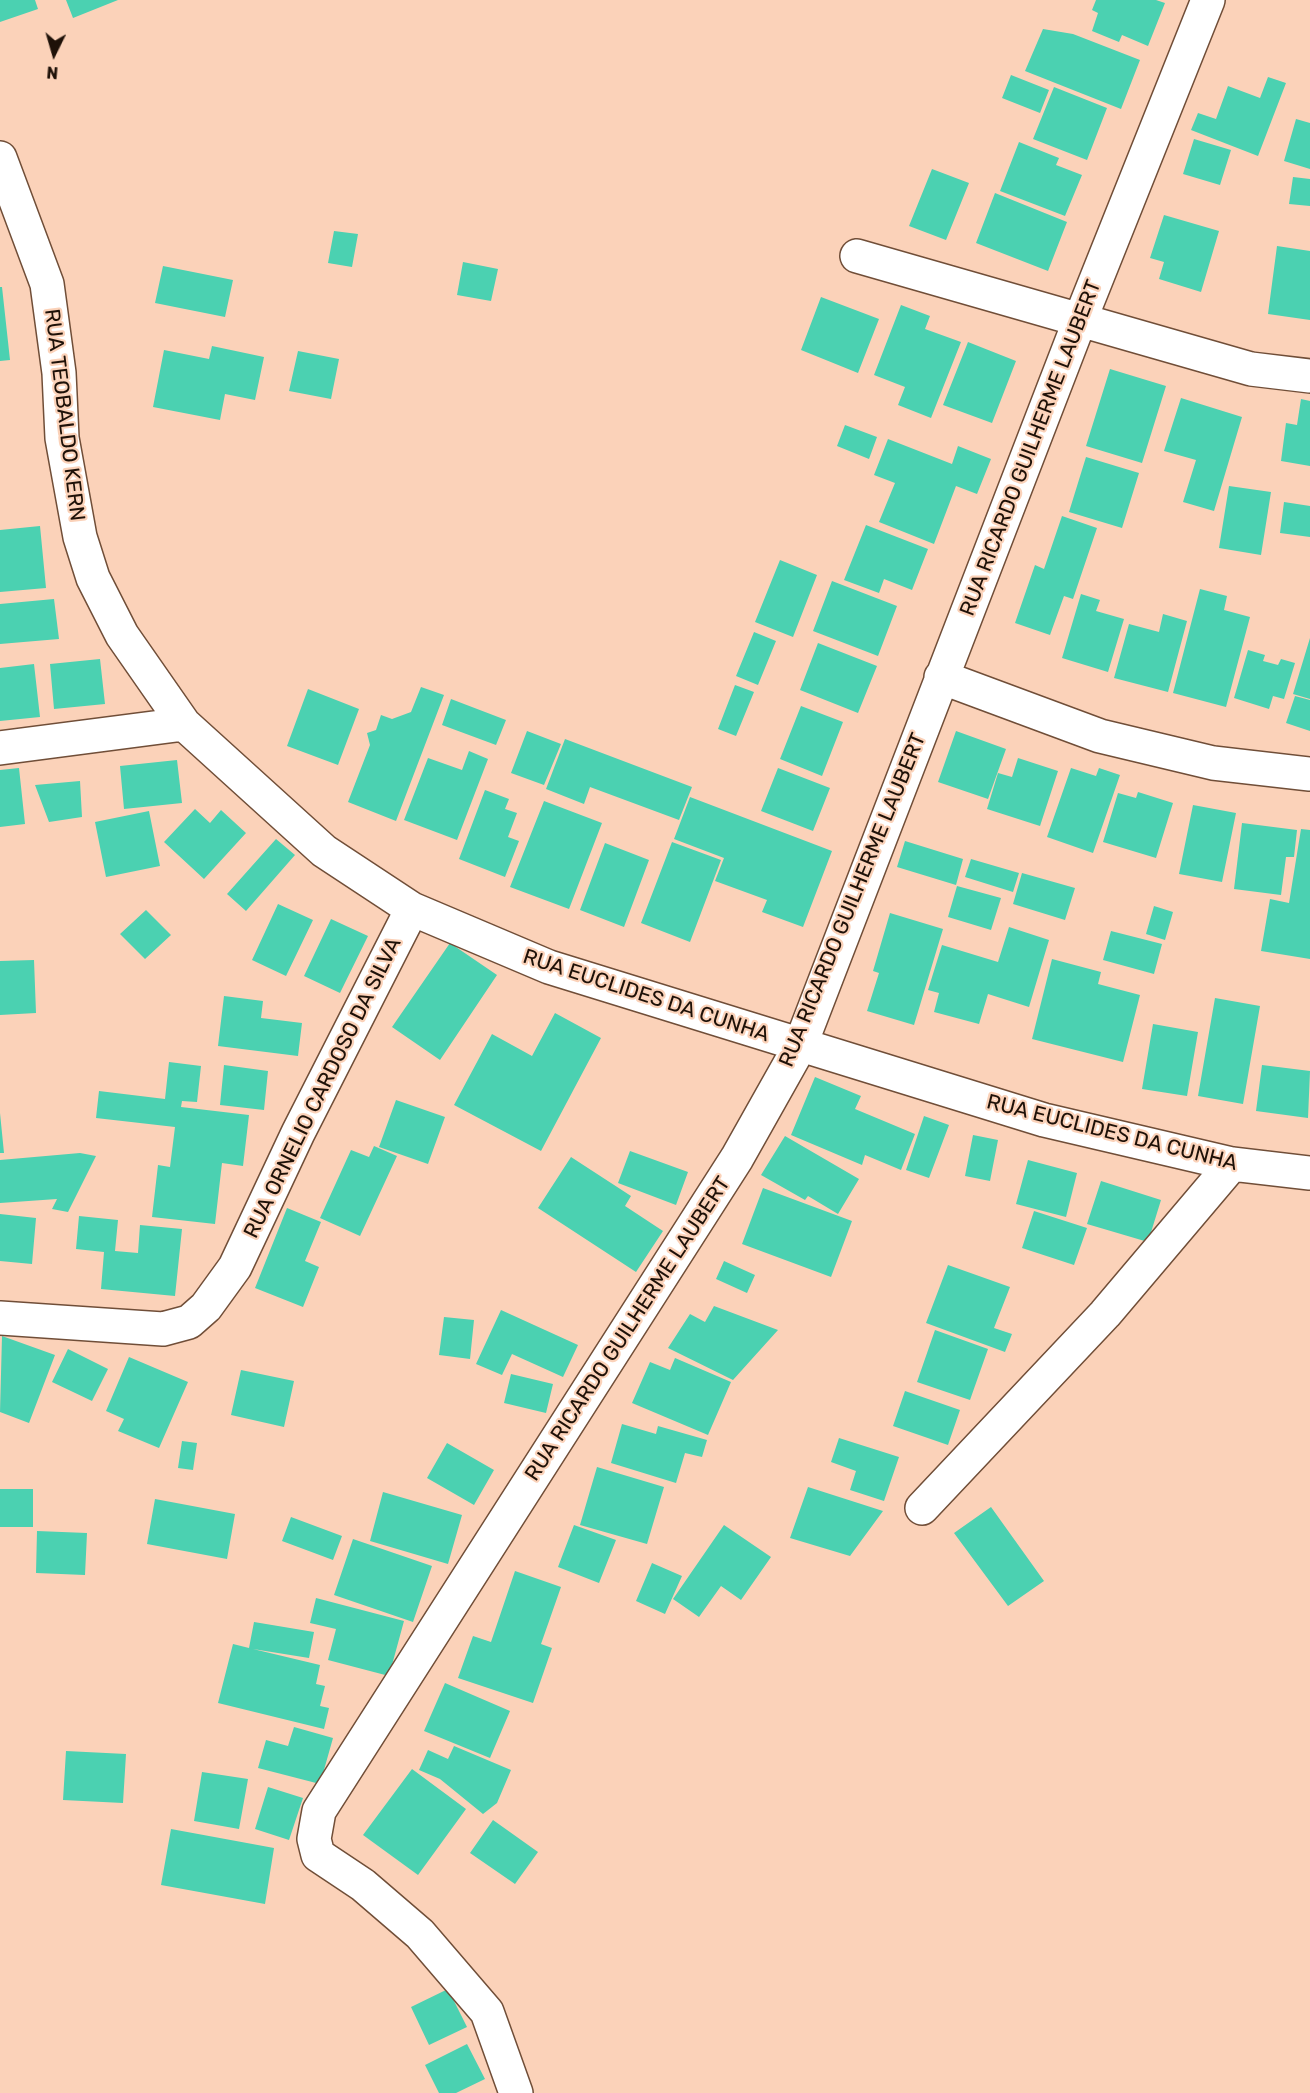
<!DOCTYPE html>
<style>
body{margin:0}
#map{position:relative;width:1310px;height:2093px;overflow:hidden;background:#fbd2b9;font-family:Rubik,sans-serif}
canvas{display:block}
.north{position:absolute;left:24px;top:24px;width:60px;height:60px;-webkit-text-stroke:4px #fbd2b9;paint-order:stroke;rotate:185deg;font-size:16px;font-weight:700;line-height:24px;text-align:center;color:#1e1108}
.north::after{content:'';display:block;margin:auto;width:21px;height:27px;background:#1e1108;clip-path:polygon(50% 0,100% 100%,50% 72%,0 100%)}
</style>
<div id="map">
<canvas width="1310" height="2093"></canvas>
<div class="north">N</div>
</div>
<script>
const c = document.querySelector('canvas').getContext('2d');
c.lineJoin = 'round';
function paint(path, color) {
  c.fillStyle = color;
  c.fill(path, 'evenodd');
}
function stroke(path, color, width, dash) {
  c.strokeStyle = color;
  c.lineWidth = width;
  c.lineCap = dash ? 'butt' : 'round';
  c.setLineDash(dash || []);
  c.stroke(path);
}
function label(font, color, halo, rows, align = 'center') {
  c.font = font + ' Rubik,sans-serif';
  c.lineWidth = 4.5;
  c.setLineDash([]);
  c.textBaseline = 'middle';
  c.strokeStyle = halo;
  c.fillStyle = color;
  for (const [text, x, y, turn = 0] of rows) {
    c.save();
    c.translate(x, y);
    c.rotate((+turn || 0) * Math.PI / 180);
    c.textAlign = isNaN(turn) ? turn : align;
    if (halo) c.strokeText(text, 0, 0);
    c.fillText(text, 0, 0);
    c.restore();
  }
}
const building = new Path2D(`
 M 0,0 L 35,0 L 38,9 L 0,22 Z
 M 66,0 L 118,0 L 73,18 Z
 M 1096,0 L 1156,0 L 1165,3 L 1148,46 L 1122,35 L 1119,42 L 1092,31 L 1098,13 L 1092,10 Z
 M 1043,29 L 1073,34 L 1140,60 L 1121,109 L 1025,71 Z
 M 1011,75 L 1049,90 L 1040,113 L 1002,98 Z
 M 1268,77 L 1286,83 L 1258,156 L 1191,130 L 1198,113 L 1216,119 L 1228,86 L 1260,98 Z
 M 1054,87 L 1107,108 L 1087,160 L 1033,139 Z
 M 1296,119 L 1310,123 L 1310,169 L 1284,161 Z
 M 1194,139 L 1231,150 L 1220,185 L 1183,174 Z
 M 1019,142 L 1059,158 L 1056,165 L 1082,175 L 1065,216 L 1000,191 Z
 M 932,169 L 969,183 L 946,240 L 909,226 Z
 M 1293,177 L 1310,179 L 1310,206 L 1289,204 Z
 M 995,193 L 1067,222 L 1048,271 L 976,243 Z
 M 1164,215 L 1219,231 L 1201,292 L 1159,279 L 1164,262 L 1150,258 Z
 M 334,231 L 358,234 L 352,267 L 328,263 Z
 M 1277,246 L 1310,251 L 1310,320 L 1268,314 Z
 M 463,262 L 498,269 L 491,301 L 457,295 Z
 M 163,266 L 233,280 L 225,317 L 155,303 Z
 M 0,287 L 2,287 L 10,360 L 0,361 Z
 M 821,297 L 879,319 L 858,373 L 801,350 Z
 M 901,305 L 930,316 L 925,329 L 961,342 L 931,418 L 898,405 L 905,387 L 874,375 Z
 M 968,342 L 1016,361 L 992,423 L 943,405 Z
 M 212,346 L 264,357 L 255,400 L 225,394 L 220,420 L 153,407 L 164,350 L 209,359 Z
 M 298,351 L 339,359 L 331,399 L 289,391 Z
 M 1110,369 L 1166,386 L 1142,463 L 1086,446 Z
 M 1181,398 L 1242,417 L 1214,511 L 1183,502 L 1196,460 L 1164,451 Z
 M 1301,399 L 1310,401 L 1310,466 L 1281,461 L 1286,423 L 1297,425 Z
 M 845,425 L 877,437 L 869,459 L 837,446 Z
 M 888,439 L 952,464 L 958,446 L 991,459 L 977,494 L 956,486 L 934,544 L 879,522 L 895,483 L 874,475 Z
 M 1086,457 L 1139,473 L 1122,528 L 1069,512 Z
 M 1229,486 L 1271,492 L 1261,555 L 1219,548 Z
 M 1284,502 L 1310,506 L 1310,537 L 1280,533 Z
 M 1062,516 L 1097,528 L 1073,599 L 1064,596 L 1050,635 L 1015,623 L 1035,565 L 1044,569 Z
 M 866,525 L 928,549 L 912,590 L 884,579 L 879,593 L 844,580 Z
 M 40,526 L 46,588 L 0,592 L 0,530 Z
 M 780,560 L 817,575 L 793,637 L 755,622 Z
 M 832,581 L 897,606 L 878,656 L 813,631 Z
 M 1200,589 L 1227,596 L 1224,610 L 1250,617 L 1226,707 L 1173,693 Z
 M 1081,594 L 1100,600 L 1096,611 L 1124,619 L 1108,672 L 1062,658 Z
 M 54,599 L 59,639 L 0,644 L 0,604 Z
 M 1163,614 L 1187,621 L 1168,692 L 1114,678 L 1129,624 L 1159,632 Z
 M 754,632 L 776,641 L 758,685 L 736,676 Z
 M 1310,638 L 1310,699 L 1293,694 Z
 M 818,643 L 877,666 L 858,713 L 800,690 Z
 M 1248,650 L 1265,655 L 1263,661 L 1278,665 L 1281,659 L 1295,663 L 1284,699 L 1273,696 L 1269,709 L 1234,698 Z
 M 100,659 L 105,704 L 54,709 L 50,664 Z
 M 34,664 L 40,717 L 0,721 L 0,668 Z
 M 735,685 L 754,692 L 736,736 L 718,729 Z
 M 421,687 L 444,695 L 396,821 L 348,802 L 370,745 L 367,733 L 376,730 L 381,715 L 392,719 L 411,712 Z
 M 308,689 L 359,709 L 338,765 L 287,746 Z
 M 1295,696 L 1310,700 L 1310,731 L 1286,723 Z
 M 451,699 L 506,720 L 496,745 L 442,725 Z
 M 801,706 L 843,722 L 822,776 L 780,759 Z
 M 527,731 L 561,744 L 544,785 L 511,773 Z
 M 956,731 L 1006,749 L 988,799 L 938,782 Z
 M 565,739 L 692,787 L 679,820 L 590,787 L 584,804 L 546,789 Z
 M 469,751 L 488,759 L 457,840 L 404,820 L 428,758 L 462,770 Z
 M 1018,758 L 1058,771 L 1040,826 L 987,809 L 998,773 L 1012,777 Z
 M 177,760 L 182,803 L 124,809 L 120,766 Z
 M 19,768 L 25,824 L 0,827 L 0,770 Z
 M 778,768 L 830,788 L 813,831 L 761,811 Z
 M 1071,768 L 1096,776 L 1099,768 L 1120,775 L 1093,853 L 1047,837 Z
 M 80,781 L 82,817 L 49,822 L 35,785 Z
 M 485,790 L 509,799 L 505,809 L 517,813 L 508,837 L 519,841 L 505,877 L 459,859 Z
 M 1138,792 L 1173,803 L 1156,858 L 1103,842 L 1118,793 L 1136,798 Z
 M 690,797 L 832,851 L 803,927 L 762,912 L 767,900 L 715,881 L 724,858 L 674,839 Z
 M 544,801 L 602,823 L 569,909 L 510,887 Z
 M 1193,805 L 1236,813 L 1222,882 L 1179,874 Z
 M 195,809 L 210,823 L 221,810 L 246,833 L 204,879 L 164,842 Z
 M 149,811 L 160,866 L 106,877 L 95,822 Z
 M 1242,823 L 1297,830 L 1294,857 L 1286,857 L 1281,895 L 1234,889 Z
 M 1301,829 L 1310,830 L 1310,959 L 1261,951 L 1270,899 L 1289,903 Z
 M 276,839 L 295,855 L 246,911 L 227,894 Z
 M 905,841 L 963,859 L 956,885 L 897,867 Z
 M 672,842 L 721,860 L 690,942 L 641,923 Z
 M 605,843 L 649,860 L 624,927 L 580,910 Z
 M 971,859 L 1019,873 L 1013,892 L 965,877 Z
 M 1022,873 L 1075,888 L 1065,920 L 1013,904 Z
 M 957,886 L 1001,898 L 991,930 L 948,917 Z
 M 278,904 L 313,920 L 286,976 L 252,960 Z
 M 1154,906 L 1173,912 L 1165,940 L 1146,934 Z
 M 146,910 L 171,935 L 145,959 L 120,934 Z
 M 890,913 L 943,929 L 914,1025 L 867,1011 L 879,973 L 873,971 Z
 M 331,919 L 368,936 L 340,993 L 304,976 Z
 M 1009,927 L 1049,940 L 1029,1007 L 988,994 L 979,1024 L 934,1012 L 939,993 L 928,990 L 942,945 L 998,962 Z
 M 1111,931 L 1162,944 L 1154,974 L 1103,960 Z
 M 450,943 L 497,975 L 440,1060 L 392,1027 Z
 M 1052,959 L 1101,972 L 1098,984 L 1140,995 L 1123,1062 L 1032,1039 Z
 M 34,960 L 36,1013 L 0,1015 L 0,961 Z
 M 224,996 L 263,1001 L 261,1018 L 302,1023 L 298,1056 L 218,1046 Z
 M 1215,998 L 1260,1006 L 1243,1104 L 1198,1096 Z
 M 555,1013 L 601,1038 L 541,1151 L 454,1105 L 492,1034 L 532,1056 Z
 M 1153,1024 L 1198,1032 L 1187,1096 L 1142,1089 Z
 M 169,1062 L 201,1066 L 197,1102 L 182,1101 L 181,1107 L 249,1115 L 243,1166 L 222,1163 L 215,1224 L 152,1217 L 158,1165 L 170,1167 L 175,1127 L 96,1118 L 99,1091 L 165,1099 Z
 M 224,1065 L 268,1071 L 264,1110 L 220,1105 Z
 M 1262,1065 L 1310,1071 L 1308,1118 L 1256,1111 Z
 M 815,1077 L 861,1096 L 855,1109 L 915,1134 L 901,1170 L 865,1155 L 862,1165 L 791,1135 Z
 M 396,1100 L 445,1117 L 428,1164 L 379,1147 Z
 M 0,1113 L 4,1153 L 0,1153 Z
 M 924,1116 L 949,1125 L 929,1178 L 906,1170 Z
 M 973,1135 L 998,1140 L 990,1181 L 965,1176 Z
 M 785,1136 L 859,1179 L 838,1214 L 808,1196 L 805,1200 L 761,1175 Z
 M 374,1146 L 397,1156 L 360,1236 L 320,1218 L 351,1150 L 369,1157 Z
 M 630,1151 L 688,1172 L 676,1205 L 618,1183 Z
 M 80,1153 L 96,1156 L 68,1212 L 52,1209 L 57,1199 L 0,1203 L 0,1160 Z
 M 571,1157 L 631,1196 L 625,1206 L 663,1231 L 636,1272 L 538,1208 Z
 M 1028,1160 L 1077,1173 L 1066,1217 L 1016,1204 Z
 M 1101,1181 L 1161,1200 L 1148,1242 L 1087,1224 Z
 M 763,1188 L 852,1221 L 831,1277 L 742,1244 Z
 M 287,1208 L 321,1222 L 305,1261 L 319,1267 L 303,1307 L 255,1288 Z
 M 1034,1211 L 1087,1228 L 1074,1265 L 1022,1248 Z
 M 0,1214 L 36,1218 L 32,1264 L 0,1261 Z
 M 79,1216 L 118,1220 L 115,1251 L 138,1253 L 140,1225 L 182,1229 L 175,1296 L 101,1289 L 104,1252 L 76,1249 Z
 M 724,1261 L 755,1275 L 747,1293 L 716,1279 Z
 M 948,1265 L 1010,1287 L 994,1328 L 1012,1334 L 1005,1352 L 926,1323 Z
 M 714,1306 L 778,1330 L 733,1380 L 668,1348 L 690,1314 L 705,1322 Z
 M 501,1310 L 578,1345 L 563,1377 L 512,1354 L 502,1375 L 476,1364 Z
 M 444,1317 L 474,1320 L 470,1359 L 439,1355 Z
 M 935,1330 L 988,1349 L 970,1400 L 917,1382 Z
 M 2,1336 L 55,1355 L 29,1423 L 0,1412 Z
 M 68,1349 L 108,1369 L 92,1401 L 52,1382 Z
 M 129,1357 L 188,1382 L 159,1448 L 118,1431 L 124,1419 L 106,1411 Z
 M 675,1358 L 731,1382 L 708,1435 L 632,1403 L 650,1362 L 670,1370 Z
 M 241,1370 L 294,1381 L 284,1427 L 231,1415 Z
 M 511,1374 L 553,1384 L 546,1413 L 504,1403 Z
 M 905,1391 L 960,1410 L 948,1445 L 893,1426 Z
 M 622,1424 L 656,1434 L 658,1426 L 707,1440 L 702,1457 L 685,1453 L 676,1483 L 611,1463 Z
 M 839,1438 L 899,1457 L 884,1501 L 850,1490 L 856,1471 L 831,1462 Z
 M 182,1441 L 197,1443 L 193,1470 L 178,1468 Z
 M 447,1443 L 494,1470 L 474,1505 L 427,1478 Z
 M 597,1467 L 664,1487 L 647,1544 L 580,1525 Z
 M 808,1487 L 883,1511 L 850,1556 L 790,1538 Z
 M 0,1489 L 33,1489 L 33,1527 L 0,1527 Z
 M 383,1492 L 462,1515 L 448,1564 L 370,1541 Z
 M 155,1499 L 235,1514 L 227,1559 L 147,1544 Z
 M 991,1507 L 1044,1581 L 1008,1606 L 954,1533 Z
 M 291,1517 L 342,1536 L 333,1560 L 282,1541 Z
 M 574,1525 L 616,1540 L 599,1583 L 558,1567 Z
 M 724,1525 L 771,1557 L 741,1600 L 721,1586 L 699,1617 L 673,1599 Z
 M 37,1531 L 87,1533 L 85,1575 L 36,1573 Z
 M 353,1539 L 432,1566 L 413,1622 L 334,1595 Z
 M 652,1563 L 682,1576 L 665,1614 L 636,1601 Z
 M 515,1571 L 561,1587 L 541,1644 L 552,1648 L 533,1703 L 458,1678 L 473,1636 L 491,1642 Z
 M 316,1598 L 404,1621 L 389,1676 L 328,1660 L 336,1629 L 310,1623 Z
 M 254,1622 L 314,1632 L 309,1658 L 253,1649 L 320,1665 L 316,1684 L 325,1686 L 320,1706 L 329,1708 L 324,1729 L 218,1703 L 233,1644 L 249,1648 Z
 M 445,1683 L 510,1711 L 490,1758 L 424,1731 Z
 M 294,1727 L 333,1738 L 320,1784 L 258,1768 L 266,1740 L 288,1746 Z
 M 454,1746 L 511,1770 L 497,1803 L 483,1814 L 440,1779 L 419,1770 L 428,1750 L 448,1759 Z
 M 66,1751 L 126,1754 L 123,1803 L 63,1800 Z
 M 412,1769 L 466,1809 L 418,1875 L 363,1835 Z
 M 202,1772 L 248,1779 L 239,1829 L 194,1821 Z
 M 268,1787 L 303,1798 L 289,1840 L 255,1829 Z
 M 493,1820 L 538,1852 L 515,1884 L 470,1853 Z
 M 171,1829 L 274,1848 L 265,1904 L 161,1885 Z
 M 448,1989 L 467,2027 L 429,2045 L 411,2007 Z
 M 467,2044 L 485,2079 L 456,2093 L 439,2093 L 425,2065 Z`);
const minor = new Path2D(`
 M 0,158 L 47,284 L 59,373 L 62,438 L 80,537 L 93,578 L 122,635 L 184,724 L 324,851 L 412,909 L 549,967 L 1044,1120 L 1232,1164 L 1310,1173
 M 857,256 L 1251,369 L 1310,376
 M 941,677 L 1100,736 L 1213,763 L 1310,774
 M 0,748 L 184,724
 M 0,1318 L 163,1329 L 189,1322 L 206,1307 L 235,1267 L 298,1133 L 412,909
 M 922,1508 L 1105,1314 L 1232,1164
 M 516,2093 L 487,2012 L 420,1934 L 363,1885 L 318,1855 L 314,1839 L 319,1811 L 737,1158 L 800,1046 L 1080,320 L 1208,0`);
const streetNames = [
 ["RUA TEOBALDO KERN",64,415,83],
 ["RUA RICARDO GUILHERME LAUBERT",1031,448,-69],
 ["RUA RICARDO GUILHERME LAUBERT",853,900,-68],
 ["RUA EUCLIDES DA CUNHA",646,996,18],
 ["RUA ORNELIO CARDOSO DA SILVA",323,1088,-64],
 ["RUA EUCLIDES DA CUNHA",1112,1133,14],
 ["RUA RICARDO GUILHERME LAUBERT",628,1329,-57]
];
paint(building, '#4bd1b1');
stroke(minor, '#704e38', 36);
stroke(minor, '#fff', 33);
label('21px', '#1e1108', '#fbd2b9', streetNames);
</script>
